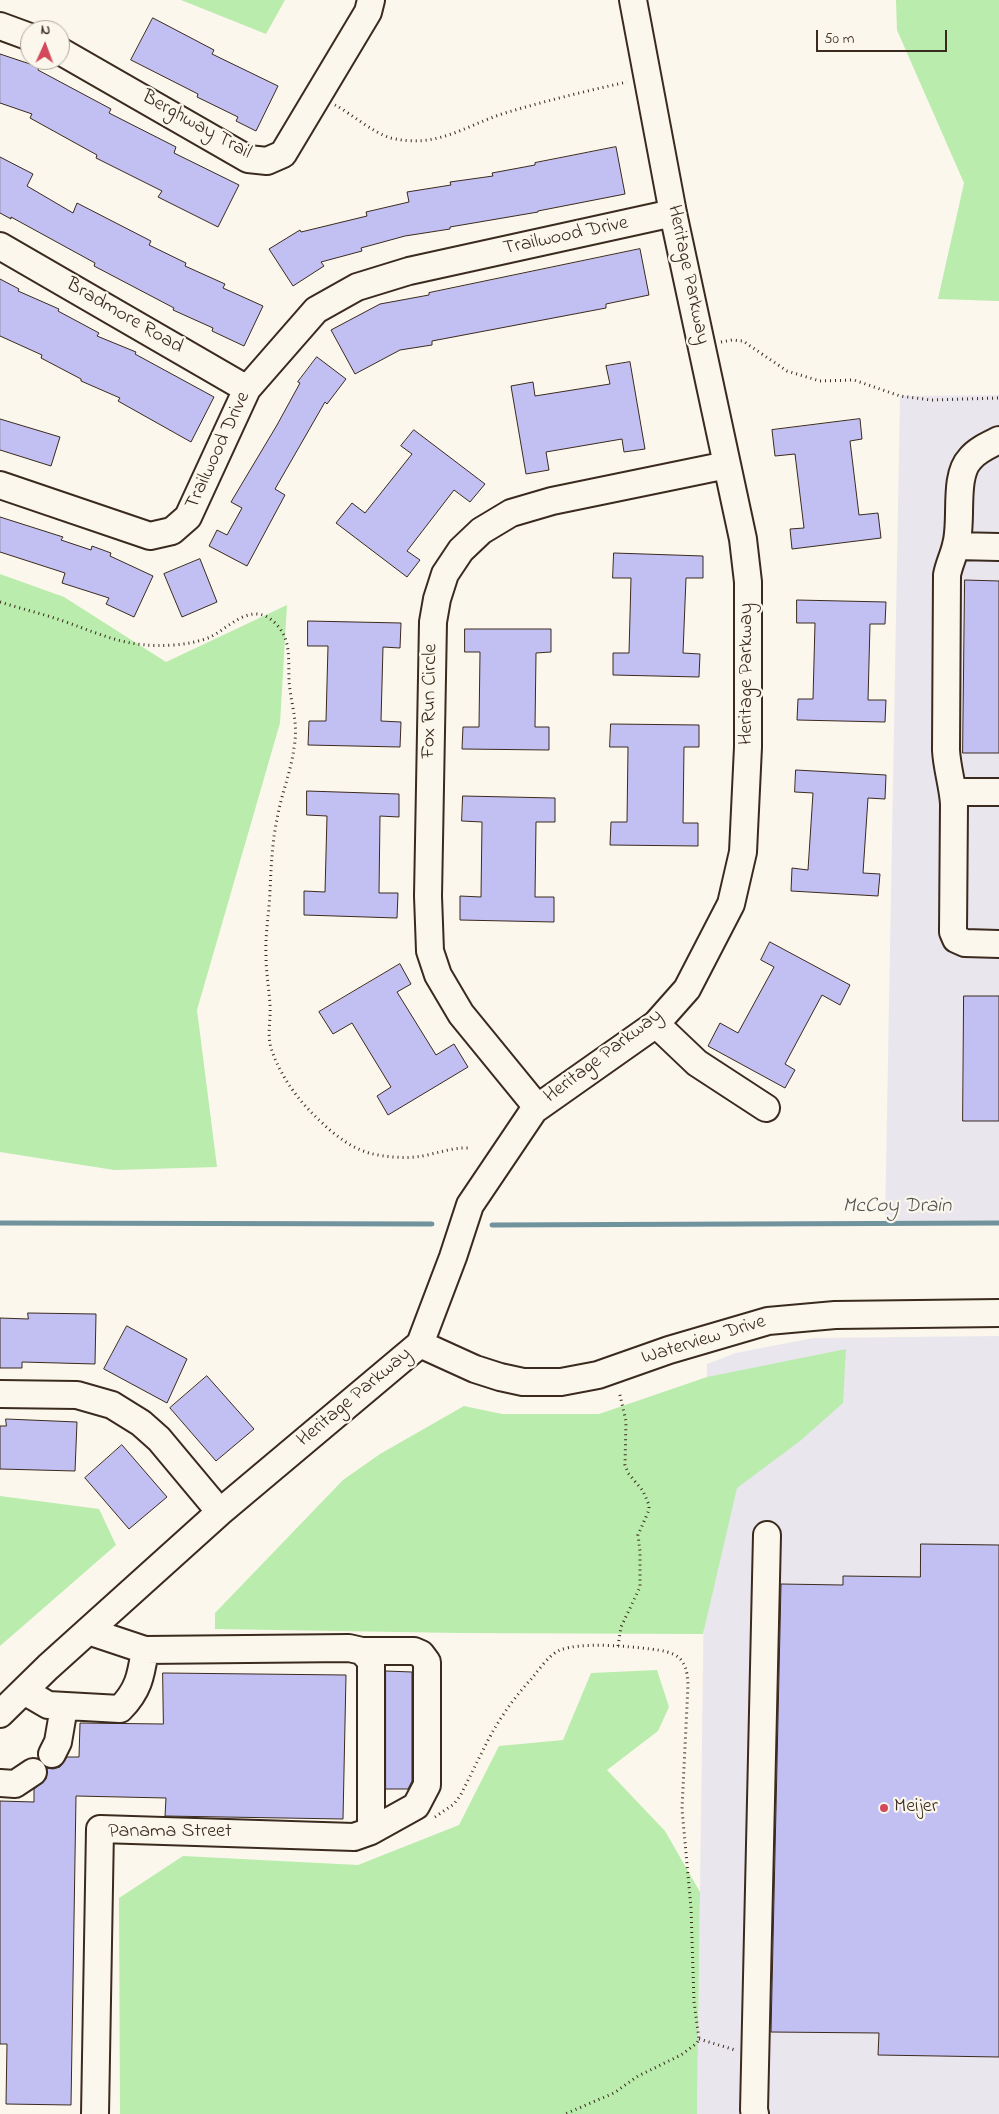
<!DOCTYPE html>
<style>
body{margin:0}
#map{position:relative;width:999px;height:2114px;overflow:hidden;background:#fbf7ec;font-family:"Indie Flower",sans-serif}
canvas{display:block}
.north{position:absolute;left:20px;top:20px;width:50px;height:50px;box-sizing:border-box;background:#fbf7ec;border:1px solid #aea59a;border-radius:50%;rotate:2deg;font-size:14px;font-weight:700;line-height:20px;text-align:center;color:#3b2a1e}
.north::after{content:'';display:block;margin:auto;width:18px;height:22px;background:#d1495b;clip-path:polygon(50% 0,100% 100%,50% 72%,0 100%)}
.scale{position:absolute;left:816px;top:30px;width:131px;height:22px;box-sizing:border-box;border:2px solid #3b2a1e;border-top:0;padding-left:6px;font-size:15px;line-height:18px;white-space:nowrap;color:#3b2a1e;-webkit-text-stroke:4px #fbf7ec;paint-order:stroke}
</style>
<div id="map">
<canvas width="999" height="2114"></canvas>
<div class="north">N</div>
<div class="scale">50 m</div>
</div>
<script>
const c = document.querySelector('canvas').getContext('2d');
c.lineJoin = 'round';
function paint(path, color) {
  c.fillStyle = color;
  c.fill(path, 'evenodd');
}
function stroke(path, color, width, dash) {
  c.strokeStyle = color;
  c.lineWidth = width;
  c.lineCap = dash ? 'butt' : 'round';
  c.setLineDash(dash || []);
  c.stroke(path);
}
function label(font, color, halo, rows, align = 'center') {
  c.font = font + ' "Indie Flower",sans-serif';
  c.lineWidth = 4.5;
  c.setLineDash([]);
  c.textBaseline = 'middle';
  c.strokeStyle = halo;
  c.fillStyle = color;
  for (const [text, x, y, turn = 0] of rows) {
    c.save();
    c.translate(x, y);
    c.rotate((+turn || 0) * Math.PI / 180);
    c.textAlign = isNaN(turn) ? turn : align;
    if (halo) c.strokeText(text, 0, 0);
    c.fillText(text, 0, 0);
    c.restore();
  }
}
const built = new Path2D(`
 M 999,395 L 999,1221 L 885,1224 L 900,396 Z
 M 999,1336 L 999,2114 L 697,2114 L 707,1364 L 736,1353 L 813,1338 Z`);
const green = new Path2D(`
 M 181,0 L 285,0 L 266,34 Z
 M 896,0 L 999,0 L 999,301 L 938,299 L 964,183 L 897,30 Z
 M 0,574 L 64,597 L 166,662 L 287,605 L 280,723 L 197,1010 L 217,1167 L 114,1170 L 0,1152 Z
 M 846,1349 L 843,1403 L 800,1441 L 737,1488 L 703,1634 L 460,1633 L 215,1629 L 215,1613 L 343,1480 L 380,1454 L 464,1406 L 502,1414 L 599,1414 L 707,1377 Z
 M 0,1496 L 99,1509 L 116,1545 L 0,1646 Z
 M 657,1670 L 669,1707 L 658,1731 L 607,1770 L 665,1831 L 700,1892 L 697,2114 L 120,2114 L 119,1898 L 183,1856 L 358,1865 L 459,1825 L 499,1746 L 563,1740 L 591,1673 Z`);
const stream = new Path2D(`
 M 0,1223 L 432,1224
 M 492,1225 L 999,1223`);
const building = new Path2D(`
 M 153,18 L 214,50 L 212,54 L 278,86 L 256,131 L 236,121 L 238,117 L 197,97 L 198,94 L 131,60 Z
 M 0,54 L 39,67 L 38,70 L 111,109 L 109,113 L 176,147 L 174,153 L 239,185 L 218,227 L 158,197 L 162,191 L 96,158 L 97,155 L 30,118 L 32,114 L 0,103 Z
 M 616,147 L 625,194 L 538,211 L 538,212 L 450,227 L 450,229 L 405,236 L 361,248 L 362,251 L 321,262 L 324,266 L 293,286 L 269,249 L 300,230 L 301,232 L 367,216 L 366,212 L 409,202 L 407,192 L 451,185 L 450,182 L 493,176 L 492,173 L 535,165 L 535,163 Z
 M 0,157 L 33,174 L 27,186 L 73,213 L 77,203 L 151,241 L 149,245 L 186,263 L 185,266 L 225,284 L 223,288 L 263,306 L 244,346 L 212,331 L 213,328 L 173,310 L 174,308 L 94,266 L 95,263 L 11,217 L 11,219 L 0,213 Z
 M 640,249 L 649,295 L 606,304 L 606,308 L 432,341 L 432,345 L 400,350 L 355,374 L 331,330 L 380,304 L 429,295 L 429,293 Z
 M 0,279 L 19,289 L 18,291 L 59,309 L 58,311 L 99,333 L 97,336 L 136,352 L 135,354 L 214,397 L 191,442 L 118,401 L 120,398 L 81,381 L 81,379 L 41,358 L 42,355 L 0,336 Z
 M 317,357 L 346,379 L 327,404 L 325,402 L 275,489 L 285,495 L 247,566 L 209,546 L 217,530 L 227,535 L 242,508 L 231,502 L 277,425 L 300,383 L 298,382 Z
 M 630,362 L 645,449 L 624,452 L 622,439 L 546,452 L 549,470 L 526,474 L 511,386 L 533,382 L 535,396 L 610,384 L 606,366 Z
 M 0,419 L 60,437 L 51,466 L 0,450 Z
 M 860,419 L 862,439 L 850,441 L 859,515 L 878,513 L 881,538 L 792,549 L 790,529 L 804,528 L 795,454 L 775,456 L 772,430 Z
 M 414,430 L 485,484 L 470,502 L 454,490 L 407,551 L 420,560 L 407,577 L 336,523 L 352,503 L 365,513 L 412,454 L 401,446 Z
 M 0,517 L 63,537 L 61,540 L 91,550 L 92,546 L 111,553 L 110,556 L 153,576 L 134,617 L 106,604 L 109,598 L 62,583 L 65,573 L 0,552 Z
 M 614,553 L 703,556 L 703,578 L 686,578 L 683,653 L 700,654 L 699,677 L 613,675 L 613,653 L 629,653 L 631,578 L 613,578 Z
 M 200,559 L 217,602 L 182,617 L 164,574 Z
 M 965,580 L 999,581 L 999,753 L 963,753 Z
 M 797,600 L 886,602 L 885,624 L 870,624 L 868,700 L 886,700 L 885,722 L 797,720 L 798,699 L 813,699 L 815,623 L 797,623 Z
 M 308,621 L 401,623 L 400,648 L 383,647 L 381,721 L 401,722 L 400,747 L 308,745 L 309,721 L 326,721 L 328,646 L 308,646 Z
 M 465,629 L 551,629 L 551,652 L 536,653 L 535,727 L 549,727 L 549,750 L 462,749 L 463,727 L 479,727 L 480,652 L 465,652 Z
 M 611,724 L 699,725 L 699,747 L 684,747 L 683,823 L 698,823 L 698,846 L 610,845 L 611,822 L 627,822 L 628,747 L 610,747 Z
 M 796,770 L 886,775 L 885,799 L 868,798 L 863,873 L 880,874 L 878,896 L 791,891 L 792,868 L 808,870 L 813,793 L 795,792 Z
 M 307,791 L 399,794 L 399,817 L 380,816 L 379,893 L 398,893 L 397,918 L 304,915 L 304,891 L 325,892 L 327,816 L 307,815 Z
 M 463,796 L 555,798 L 555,822 L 536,822 L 535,897 L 554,897 L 554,922 L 460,920 L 460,896 L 481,897 L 482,822 L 462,821 Z
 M 770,942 L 850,985 L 840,1005 L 822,995 L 785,1064 L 795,1070 L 785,1088 L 708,1046 L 720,1023 L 738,1033 L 774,967 L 761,960 Z
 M 400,964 L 411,984 L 397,992 L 436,1055 L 454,1044 L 468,1067 L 388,1115 L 377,1096 L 391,1087 L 352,1023 L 333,1034 L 319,1012 Z
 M 964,996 L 999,996 L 999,1121 L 963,1121 Z
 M 28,1313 L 96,1314 L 95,1364 L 22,1362 L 22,1368 L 0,1368 L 0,1318 L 28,1319 Z
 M 127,1326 L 187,1359 L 167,1403 L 104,1369 Z
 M 207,1376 L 254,1429 L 216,1461 L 170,1408 Z
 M 6,1419 L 77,1422 L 75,1471 L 0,1469 L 0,1426 L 6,1426 Z
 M 122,1445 L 167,1497 L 129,1529 L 85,1478 Z
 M 921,1544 L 999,1545 L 999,2057 L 878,2055 L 879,2033 L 771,2032 L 781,1584 L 843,1585 L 843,1576 L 920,1577 Z
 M 386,1671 L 412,1672 L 412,1781 L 408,1789 L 386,1789 Z
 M 163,1673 L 346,1675 L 343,1819 L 165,1816 L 166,1798 L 76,1796 L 71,2105 L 6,2104 L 7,2044 L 0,2044 L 0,1801 L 34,1802 L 34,1789 L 46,1779 L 47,1768 L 53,1769 L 60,1767 L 67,1757 L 79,1757 L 80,1723 L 163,1724 Z`);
const path = new Path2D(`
 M 335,105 C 352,114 373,133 391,138 C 437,149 464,126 505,113 C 545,101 586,91 627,82
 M 721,342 L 732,340 L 743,341 L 787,371 L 820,381 L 854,380 L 900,396 L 931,400 L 999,398
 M 0,602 C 22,609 44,614 66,622 C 108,637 128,648 174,645 C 186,644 197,642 208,638 C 227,630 247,604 269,618 C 296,637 286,664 290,690 C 293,711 298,726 294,748 C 291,772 281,795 277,819 C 272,844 271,867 270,892 C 269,914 265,935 266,956 C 266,972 269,988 270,1005 C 271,1020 267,1034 271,1048 C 279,1073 295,1096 313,1114 C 329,1130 346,1146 369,1153 C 384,1157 406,1159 422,1156 C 439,1153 453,1147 470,1148
 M 618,1646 L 621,1627 L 640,1587 L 640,1551 L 638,1535 L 649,1510 L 649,1505 L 643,1491 L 628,1473 L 625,1465 L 626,1421 L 619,1391
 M 435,1817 L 454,1804 L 460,1796 C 475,1768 487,1738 505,1712 C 513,1700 523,1688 533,1677 C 540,1668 549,1655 560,1650 C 581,1642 627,1646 650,1649 C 677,1652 687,1657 688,1685 L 682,1809 L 691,1908 L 694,2002 L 699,2039 L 697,2043 L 681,2055 L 638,2076 L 614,2093 L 565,2114
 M 699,2039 L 735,2050`);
const minor = new Path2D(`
 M 0,26 L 30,37
 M 60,51 L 248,159 L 267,161 L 283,154 L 368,12 L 371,0
 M 0,246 L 247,389
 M 999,440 C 989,445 977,450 970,459 C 953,477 963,521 956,545 C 954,555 949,564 947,575 L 946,750 C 947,769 953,786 954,804 L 953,932 L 956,939 L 965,943 L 999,944
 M 0,485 L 150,536 L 172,531 L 188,517 L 247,389 L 316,310 L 357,287 L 409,271 L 673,213
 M 956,546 L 999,547
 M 954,792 L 999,792
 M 656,1024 L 697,1063 L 766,1108
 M 537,1107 L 461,1014 L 438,975 L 430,951 L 428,896 L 433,622 L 437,599 L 445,574 L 461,550 L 481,531 L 511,513 L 552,501 L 727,465
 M 420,1344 L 475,1369 L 500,1377 L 523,1382 L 561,1382 L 598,1375 L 669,1350 L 768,1321 L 835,1315 L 999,1313
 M 0,1394 L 77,1395 L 112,1405 L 141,1423 L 159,1439 L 220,1512
 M 88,1631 L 145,1650 L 349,1648 L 362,1651 L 371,1661 L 371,1831 L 354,1837 L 100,1829 L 95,2114
 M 362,1651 L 414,1651 L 421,1654 L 427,1662 L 427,1785 L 416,1806 L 371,1831
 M 24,1691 L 48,1705 L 120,1709 C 139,1690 141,1675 145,1650
 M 0,1714 L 48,1667 L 220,1512 L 420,1344 L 453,1257 L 470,1205 L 534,1110 L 656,1024 L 687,989 L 731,904 L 743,852 L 748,747 L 748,582 L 743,539 L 673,213 L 633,0
 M 52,1754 L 58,1742 L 64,1707
 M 0,1783 L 15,1784 L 33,1772
 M 755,2114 L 754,2110 L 767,1535`);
const markers = [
 [884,1808,5,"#d1495b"]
];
const streetNames = [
 ["Berghway Trail",196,126,29],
 ["Trailwood Drive",566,237,-12],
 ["Heritage Parkway",687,275,78],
 ["Bradmore Road",124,317,30],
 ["Trailwood Drive",219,451,-65],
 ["Heritage Parkway",748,674,-90],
 ["Fox Run Circle",431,701,-89],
 ["Heritage Parkway",604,1057,-37],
 ["Waterview Drive",704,1341,-17],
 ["Heritage Parkway",355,1398,-40],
 ["Panama Street",170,1833]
];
const poiNames = [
 ["Meijer",894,1808]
];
const waterNames = [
 ["McCoy Drain",897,1208]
];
paint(built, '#eae6ee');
paint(green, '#baecad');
stroke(stream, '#70939e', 5);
paint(building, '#c2c0f2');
stroke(building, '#3b2a1e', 1);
stroke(minor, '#3b2a1e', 30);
stroke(path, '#3b2a1e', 3, [1, 4]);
stroke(minor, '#fbf7ec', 26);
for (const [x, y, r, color] of markers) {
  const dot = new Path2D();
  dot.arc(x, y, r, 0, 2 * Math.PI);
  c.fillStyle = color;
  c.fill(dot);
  stroke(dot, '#fbf7ec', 2);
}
label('20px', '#3b2a1e', '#fbf7ec', streetNames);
label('20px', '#3b2a1e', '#fbf7ec', poiNames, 'left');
label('italic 21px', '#515654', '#fbf7ec', waterNames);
</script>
